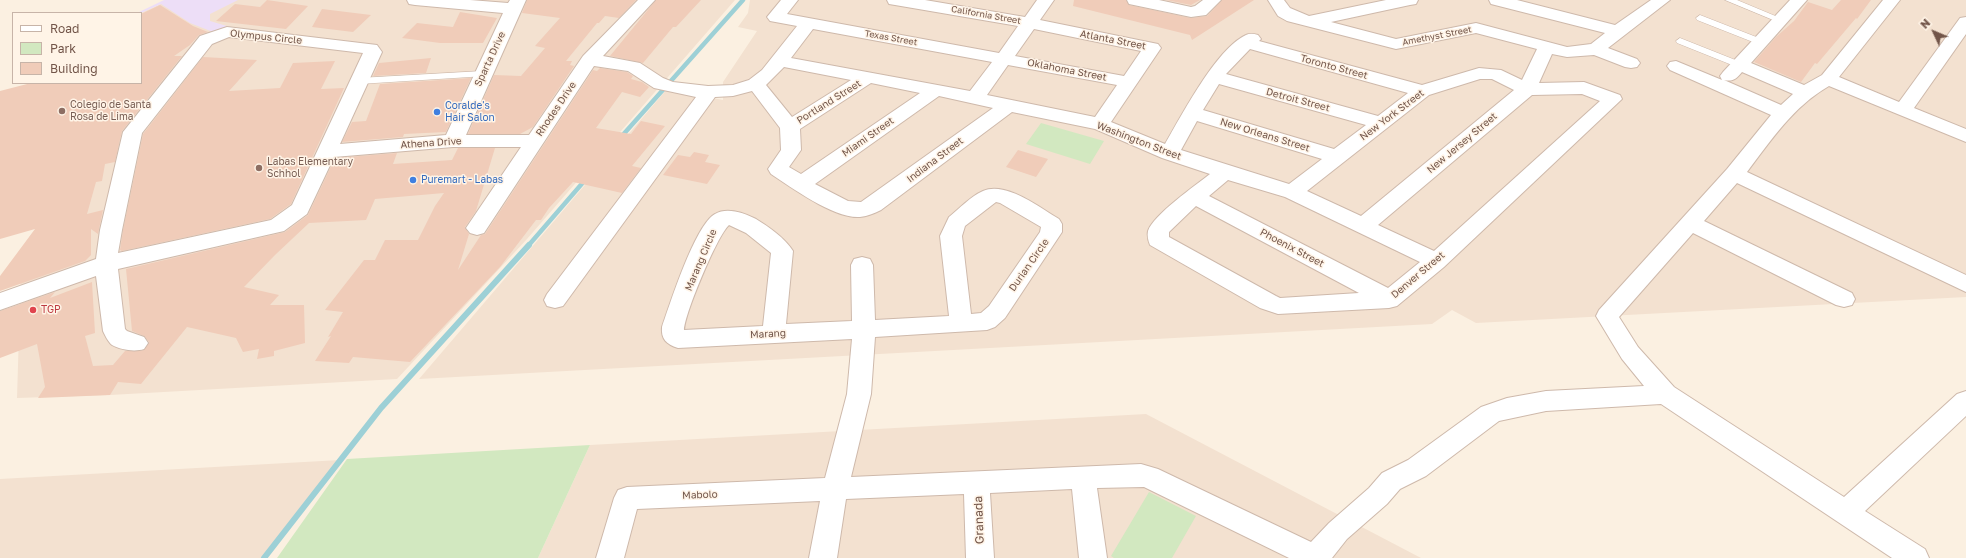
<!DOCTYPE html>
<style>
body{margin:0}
#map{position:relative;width:1966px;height:558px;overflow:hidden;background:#fbf0e1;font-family:"Golos Text",sans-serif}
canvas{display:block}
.legend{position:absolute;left:12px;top:12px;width:130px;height:72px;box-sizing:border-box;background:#fff4e7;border:1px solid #c7b4a8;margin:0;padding:5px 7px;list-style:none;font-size:12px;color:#725549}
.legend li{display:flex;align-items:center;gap:8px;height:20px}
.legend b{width:20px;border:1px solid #c7b4a8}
.north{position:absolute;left:1914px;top:12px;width:40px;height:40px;-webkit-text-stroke:3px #fff4e7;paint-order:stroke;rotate:314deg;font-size:11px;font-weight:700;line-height:16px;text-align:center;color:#725549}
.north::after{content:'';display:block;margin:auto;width:14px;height:18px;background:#725549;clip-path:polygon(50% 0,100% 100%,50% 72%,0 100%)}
</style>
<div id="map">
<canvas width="1966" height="558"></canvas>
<ul class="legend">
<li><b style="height:5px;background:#fff"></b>Road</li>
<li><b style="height:11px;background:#d2e8c0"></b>Park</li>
<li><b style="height:11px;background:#f0ccb9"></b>Building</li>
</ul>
<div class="north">N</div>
</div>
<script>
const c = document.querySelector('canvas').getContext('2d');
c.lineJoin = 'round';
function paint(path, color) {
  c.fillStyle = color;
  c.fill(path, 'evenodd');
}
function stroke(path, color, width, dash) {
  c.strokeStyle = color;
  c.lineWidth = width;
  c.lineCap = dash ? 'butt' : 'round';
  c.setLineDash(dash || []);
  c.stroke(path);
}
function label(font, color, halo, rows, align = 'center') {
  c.font = font + ' "Golos Text",sans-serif';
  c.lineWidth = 3;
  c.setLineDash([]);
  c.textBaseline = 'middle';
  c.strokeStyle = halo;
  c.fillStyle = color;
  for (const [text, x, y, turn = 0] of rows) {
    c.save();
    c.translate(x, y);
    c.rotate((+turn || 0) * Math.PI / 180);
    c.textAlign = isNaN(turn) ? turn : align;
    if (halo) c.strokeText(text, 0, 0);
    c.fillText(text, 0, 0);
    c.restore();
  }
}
const residential = new Path2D(`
 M 169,0 L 735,0 L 527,239 L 397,379 L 110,395 L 17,398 L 21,267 L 25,243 L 141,83 L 141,13 Z
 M 750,0 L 1966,0 L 1966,297 L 1476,323 L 1452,310 L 1432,324 L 419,379 L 667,89 L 723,100 L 723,82 L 757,31 L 738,27 L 748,13 Z
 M 1146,414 L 1421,558 L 538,558 L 590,445 Z
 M 340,460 L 264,558 L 0,558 L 0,479 Z`);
const education = new Path2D(`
 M 164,0 L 238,0 L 210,14 L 210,21 L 230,27 L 213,32 L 190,23 L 161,4 L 141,13 L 137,13 Z`);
const green = new Path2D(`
 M 1041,123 L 1104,141 L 1090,164 L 1026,144 Z
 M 590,445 L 538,558 L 277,558 L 347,459 Z
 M 1149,492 L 1196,516 L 1172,558 L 1114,558 L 1111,556 Z`);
const streamFar1 = new Path2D(`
 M 621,137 L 743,0
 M 528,246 L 586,179`);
const stream = new Path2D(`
 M 264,558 L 381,408 L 529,245`);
const building = new Path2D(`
 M 267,0 L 308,6 L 286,29 L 216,21 L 235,4 L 260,7 Z
 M 527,0 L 636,0 L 619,18 L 605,16 L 599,23 L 597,23 L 566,61 L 572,61 L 570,65 L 574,66 L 533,127 L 520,134 L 468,134 L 494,75 L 521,76 L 545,48 L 535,46 L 560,18 L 522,13 Z
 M 656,0 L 701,0 L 676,27 L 673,27 L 643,63 L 610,56 Z
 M 1074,0 L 1126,0 L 1129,5 L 1191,18 L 1207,16 L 1222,0 L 1254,0 L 1192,40 L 1190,35 L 1073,6 Z
 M 1166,0 L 1200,0 L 1191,5 Z
 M 1841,0 L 1871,0 L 1857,19 L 1856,18 L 1817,64 L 1815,63 L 1801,82 L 1754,62 L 1776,37 L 1794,21 L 1808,2 L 1832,10 Z
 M 160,5 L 193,26 L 208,32 L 199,35 L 190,45 L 174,56 L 182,56 L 122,131 L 115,162 L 105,164 L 102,181 L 96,182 L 87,214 L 103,210 L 98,234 L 91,229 L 91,255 L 85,261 L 0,291 L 0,276 L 35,229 L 0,239 L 0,91 L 31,83 L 141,83 L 141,14 Z
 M 322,9 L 371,15 L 353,32 L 312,27 Z
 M 460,12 L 497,18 L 483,43 L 440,43 L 402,38 L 417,23 L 453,27 Z
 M 203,57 L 257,60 L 229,91 L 280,88 L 293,63 L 335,61 L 321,89 L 344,88 L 291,204 L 270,219 L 122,251 L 120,250 L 123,230 L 143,134 Z
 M 431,58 L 426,73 L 373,76 L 379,63 Z
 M 600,68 L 627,72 L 633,76 L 631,79 L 642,82 L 649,87 L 640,97 L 622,92 L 596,128 L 631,134 L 641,121 L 665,126 L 632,166 L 641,168 L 622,193 L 573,182 L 549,208 L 541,220 L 536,220 L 500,267 L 410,362 L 353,357 L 349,363 L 315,361 L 331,336 L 328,337 L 343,312 L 325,310 L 364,260 L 375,260 L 385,240 L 418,240 L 435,206 L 444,193 L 375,199 L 366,220 L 309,223 L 275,255 L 244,287 L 279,295 L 270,305 L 304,305 L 305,343 L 274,351 L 274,356 L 257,359 L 259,349 L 243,352 L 236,338 L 187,327 L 141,384 L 118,382 L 110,395 L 38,398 L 45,387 L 37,344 L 0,358 L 0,311 L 55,292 L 50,298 L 92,282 L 95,333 L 85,336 L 93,366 L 113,365 L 125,351 L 144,350 L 149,342 L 144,336 L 132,331 L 126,269 L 285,232 L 308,215 L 335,158 L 397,153 L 393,164 L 452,160 L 458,148 L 495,148 L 476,211 L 465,227 L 469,234 L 458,270 L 481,235 L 485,234 L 593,70 L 597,71 Z
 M 471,78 L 446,132 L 404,134 L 403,137 L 342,142 L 352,122 L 366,121 L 380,84 Z
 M 1018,150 L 1048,159 L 1036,177 L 1006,167 Z
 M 694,152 L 709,155 L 705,162 L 720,165 L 707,184 L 663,175 L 678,155 L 690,157 Z`);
const lane = new Path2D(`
 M 1725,0 L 1737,0 L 1785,20 L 1784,22 L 1778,22 Z
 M 1700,15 L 1764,40 L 1765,42 L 1764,44 L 1758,44 L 1697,20 L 1696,18 Z
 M 1680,38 L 1743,63 L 1744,65 L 1743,67 L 1737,67 L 1677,43 L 1676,41 Z
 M 483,71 L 486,72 L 486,76 L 359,84 L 354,81 L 359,78 Z`);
const street = new Path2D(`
 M 407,0 L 470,0 L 508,3 L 510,0 L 526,0 L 466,135 L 529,135 L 583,56 L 638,0 L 655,0 L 603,56 L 640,63 L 663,78 L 673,82 L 708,86 L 733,85 L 749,80 L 762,70 L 797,26 L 770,21 L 767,17 L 781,0 L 798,0 L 787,14 L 999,53 L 1018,26 L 895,5 L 889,4 L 887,0 L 925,0 L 1025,17 L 1037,0 L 1054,0 L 1040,20 L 1158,44 L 1161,48 L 1111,122 L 1165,144 C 1182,115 1216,49 1246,35 C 1250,33 1254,34 1258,35 L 1261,39 L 1259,41 L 1422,85 L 1479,68 L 1501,70 L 1522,80 L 1537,49 L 1476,33 L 1396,49 L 1287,21 L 1278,16 L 1268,0 L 1284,0 L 1290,8 L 1309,16 L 1386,0 L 1418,0 L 1416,4 L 1410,5 L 1331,22 L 1396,39 L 1476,23 L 1567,47 L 1591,44 L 1605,33 L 1491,4 L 1489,0 L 1517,0 L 1615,25 L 1651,0 L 1670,0 L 1608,48 L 1637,59 L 1640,63 L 1637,67 L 1631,68 L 1625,67 L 1594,55 L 1567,57 L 1552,54 L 1539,83 L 1584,82 L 1620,95 L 1622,99 L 1444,267 L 1397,306 L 1389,308 L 1278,314 L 1260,308 L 1150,245 C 1148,240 1147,236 1148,231 C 1153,215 1196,185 1210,174 L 1162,158 L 1095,129 L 1012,112 L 881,210 C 875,213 868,216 860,217 C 835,219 792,188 771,174 L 768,169 L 781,150 L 780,128 L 752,91 L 733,96 L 715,97 L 563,306 L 555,308 L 547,306 L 544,300 L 547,294 L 696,97 L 654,88 L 628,71 L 594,66 L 484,233 L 477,235 L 470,233 L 466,228 L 521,147 L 453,147 L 334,157 L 307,214 L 284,231 L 118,269 L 125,329 L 127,331 L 144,337 L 148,343 L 144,349 C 135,352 121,350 112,345 C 108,342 105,335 103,331 L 96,276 L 0,310 L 0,293 L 96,259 L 100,230 L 123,132 L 200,36 L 227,27 L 377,45 L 382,52 L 340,144 L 446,135 L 503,13 L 415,5 L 409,4 ZM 813,29 L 992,62 L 970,91 L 791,58 ZM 1034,29 L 1141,51 L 1124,76 L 1015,56 ZM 229,37 L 363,53 L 292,205 L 271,220 L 118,253 L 122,230 L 142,133 L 212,44 ZM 1250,49 L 1408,93 L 1378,116 L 1226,74 ZM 1008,65 L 1117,85 L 1095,117 L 987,95 ZM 784,67 L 851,80 L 792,117 L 766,85 ZM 1480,79 L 1492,79 L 1514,90 L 1361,216 L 1307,191 L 1429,95 ZM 871,83 L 920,93 L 801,174 L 789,167 L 801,150 L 800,129 ZM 1219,84 L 1366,125 L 1334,149 L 1203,110 ZM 1582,94 L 1600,101 L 1434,251 L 1378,225 L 1532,95 ZM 939,96 L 993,108 L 861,202 L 848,201 L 815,184 ZM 1197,121 L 1322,159 L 1289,184 L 1181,150 ZM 1228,180 L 1285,197 L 1420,262 L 1388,288 L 1209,196 ZM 1196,206 L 1359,293 L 1280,298 L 1276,296 L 1169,237 L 1169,232 Z
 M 1127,0 L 1159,0 L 1191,7 L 1195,6 L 1203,0 L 1221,0 L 1206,15 L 1191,17 L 1129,4 Z
 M 1790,0 L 1807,0 L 1751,63 L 1804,85 L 1822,75 L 1883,0 L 1900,0 L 1839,77 L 1899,102 L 1960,18 L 1966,17 L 1966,34 L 1914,108 L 1966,129 L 1966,142 L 1829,86 C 1794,106 1771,140 1747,172 L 1966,275 L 1966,292 L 1737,183 L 1704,221 L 1852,293 L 1855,299 L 1852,305 L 1844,307 L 1836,305 L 1693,233 L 1619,317 L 1638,347 L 1674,387 L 1844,497 L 1957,394 L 1966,391 L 1966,416 L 1865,511 L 1925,549 L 1929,558 L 1892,558 L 1661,404 L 1546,411 L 1499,421 L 1426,476 L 1400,489 L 1387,504 L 1347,539 L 1332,558 L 1289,558 L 1144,487 L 1097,488 L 1107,558 L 1079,558 L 1072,489 L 990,493 L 994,558 L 966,558 L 964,494 L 846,499 L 837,558 L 809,558 L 820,501 L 637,509 L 624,558 L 596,558 L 614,498 L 618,490 L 627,487 L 825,478 L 847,394 L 852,339 L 678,348 C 666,344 661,339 662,327 C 670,304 695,225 715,214 C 727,207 744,213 756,219 C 769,227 785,238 793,251 L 786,324 L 852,321 L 851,265 L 854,259 L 862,257 L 870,259 L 873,265 L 875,320 L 949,316 L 940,236 L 949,217 C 959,209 971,196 983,191 C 1006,181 1040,208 1059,219 L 1062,224 L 1062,232 L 1005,318 L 995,327 L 987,330 L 875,337 L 871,394 L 851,477 L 1141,464 L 1158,469 L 1311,542 L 1329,523 L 1369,488 L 1382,473 L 1408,460 L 1481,407 L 1507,398 L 1546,391 L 1644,386 L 1622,359 L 1596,316 L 1599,310 L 1727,169 L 1771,115 L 1670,70 L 1667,66 L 1670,62 L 1676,61 L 1722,80 L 1720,76 L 1723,72 ZM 1742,72 L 1793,94 L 1781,105 L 1724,80 C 1733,82 1736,79 1742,72 ZM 996,202 L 1000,203 L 1041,227 L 1040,232 L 989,306 L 981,313 L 971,314 L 962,236 L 965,226 ZM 729,225 L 746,233 L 771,253 L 763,326 L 684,330 C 685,313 717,236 729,225 Z`);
const markers = [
 [62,111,4,"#8d6e63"],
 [437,112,4,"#3f7fe0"],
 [259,168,4,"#8d6e63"],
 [413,180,4,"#3f7fe0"],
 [33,310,4,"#e0444e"]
];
const farStreetnames = [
 ["California Street",986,15,10],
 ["Amethyst Street",1437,36,-11],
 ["Texas Street",891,38,10]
];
const streetNames = [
 ["Olympus Circle",266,37,6],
 ["Atlanta Street",1113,40,11],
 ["Sparta Drive",490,59,-65],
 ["Toronto Street",1334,67,15],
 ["Oklahoma Street",1067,70,11],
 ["Detroit Street",1298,100,15],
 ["Portland Street",829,102,-32],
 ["Rhodes Drive",556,109,-56],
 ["New York Street",1392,115,-37],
 ["New Orleans Street",1265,135,17],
 ["Miami Street",868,137,-35],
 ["Washington Street",1139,141,21],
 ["Athena Drive",431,143,-4],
 ["New Jersey Street",1462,143,-40],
 ["Indiana Street",935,160,-37],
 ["Phoenix Street",1292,248,28],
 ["Marang Circle",701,260,-67],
 ["Durian Circle",1029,265,-55],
 ["Denver Street",1418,275,-40],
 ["Marang",768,334,-3],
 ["Mabolo",700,495,-2]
];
const educationNames = [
 ["Colegio de Santa",70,105],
 ["Rosa de Lima",70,117],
 ["Labas Elementary",267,162],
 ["Schhol",267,174]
];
const shopNames = [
 ["Coralde's",445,106],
 ["Hair Salon",445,118],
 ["Puremart - Labas",421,180]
];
const healthNames = [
 ["TGP",41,310]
];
const nearStreetnames = [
 ["Granada",979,520,-92]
];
paint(residential, '#f3e1d0');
paint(education, '#eddef7');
paint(green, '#d2e8c0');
stroke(streamFar1, '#9dd0d6', 4.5);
stroke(stream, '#9dd0d6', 6);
paint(building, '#f0ccb9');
stroke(lane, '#ceb9ab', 1);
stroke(street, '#ceb9ab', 2);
paint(lane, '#fff');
paint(street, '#fff');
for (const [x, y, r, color] of markers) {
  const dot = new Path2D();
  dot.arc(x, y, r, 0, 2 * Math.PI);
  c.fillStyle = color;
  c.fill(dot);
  stroke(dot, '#fff4e7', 1.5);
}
label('9px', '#725549', '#fff4e7', farStreetnames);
label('10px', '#725549', '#fff4e7', streetNames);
label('10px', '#785e54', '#fff4e7', educationNames, 'left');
label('10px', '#366cbe', '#fff4e7', shopNames, 'left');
label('10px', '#be3a42', '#fff4e7', healthNames, 'left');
label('12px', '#725549', '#fff4e7', nearStreetnames);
</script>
